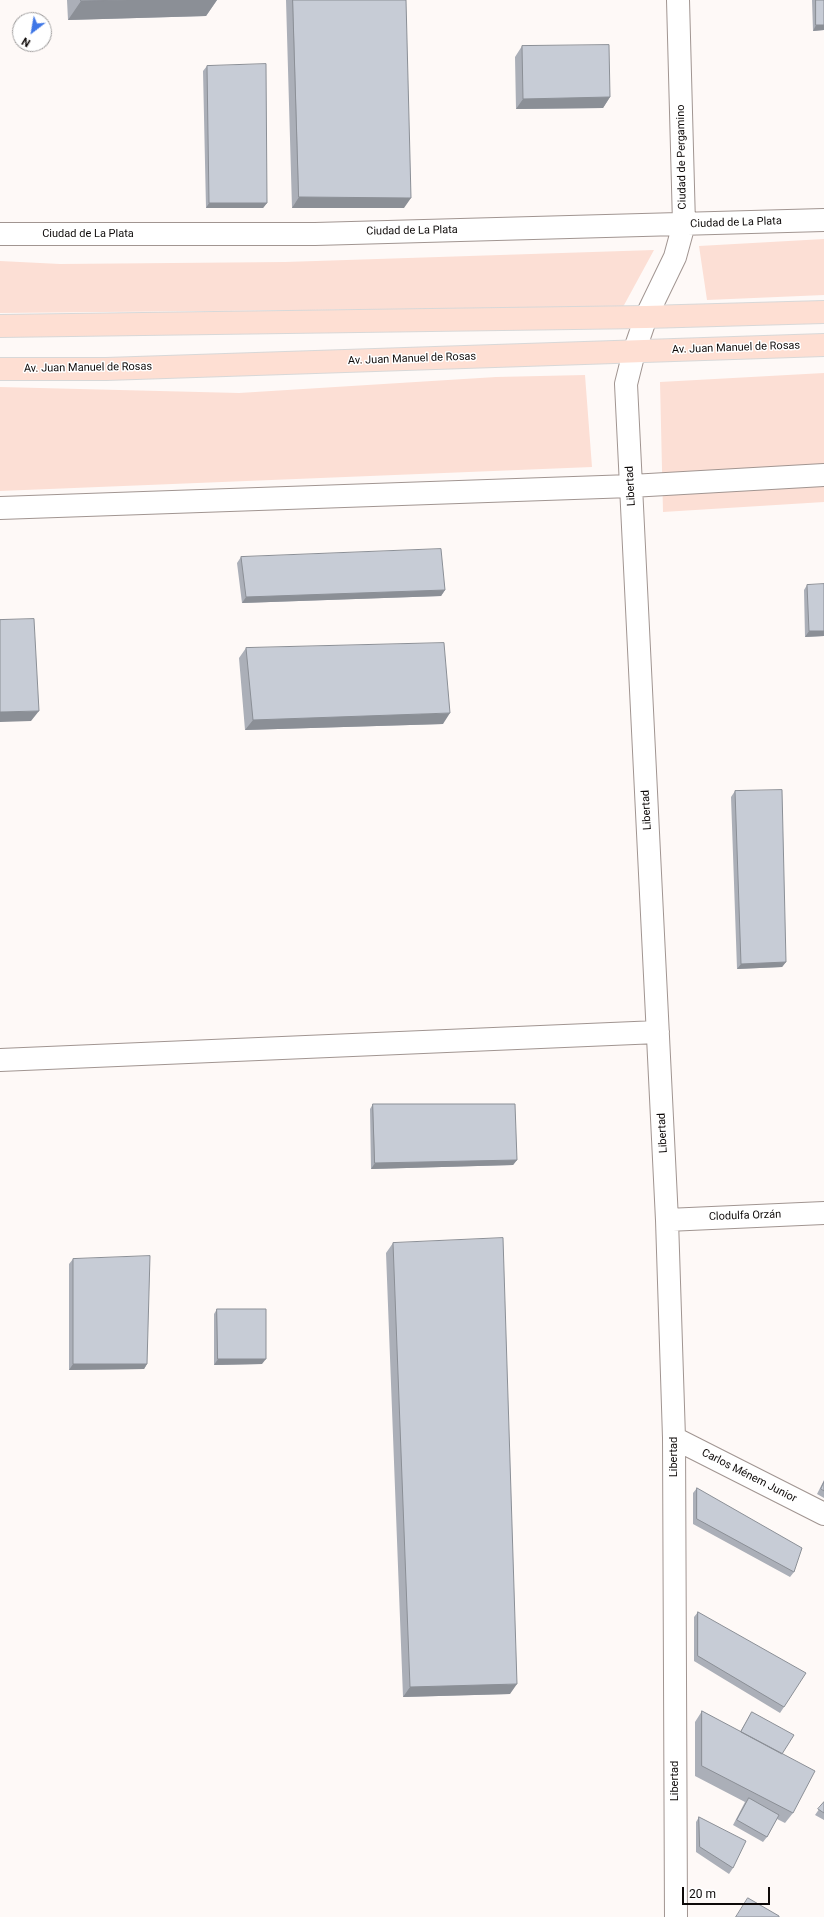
<!DOCTYPE html>
<meta charset="utf-8">
<style>
body{margin:0}
#map{position:relative;width:824px;height:1917px;overflow:hidden;background:#fef9f7;font-family:Roboto,sans-serif}
canvas{display:block}
.north{position:absolute;left:12px;top:12px;width:40px;height:40px;box-sizing:border-box;background:#fff;border:1px solid #9f9d9d;border-radius:50%;rotate:211deg;font-size:11px;font-weight:700;line-height:16px;text-align:center;color:#0e0a09}
.north::after{content:'';display:block;margin:auto;width:14px;height:18px;background:#3e76e6;clip-path:polygon(50% 0,100% 100%,50% 72%,0 100%)}
.scale{position:absolute;left:682px;top:1887px;width:88px;height:18px;box-sizing:border-box;border:2px solid #0e0a09;border-top:0;padding-left:5px;font-size:12px;line-height:14px;white-space:nowrap;color:#0e0a09;-webkit-text-stroke:3px #fff;paint-order:stroke}
</style>
<div id="map">
<canvas width="824" height="1917"></canvas>
<div class="north">N</div>
<div class="scale">20 m</div>
</div>
<script>
const c = document.querySelector('canvas').getContext('2d');
c.lineJoin = 'round';
function paint(path, color) {
  c.fillStyle = color;
  c.fill(path, 'evenodd');
}
function stroke(path, color, width, dash) {
  c.strokeStyle = color;
  c.lineWidth = width;
  c.lineCap = dash ? 'butt' : 'round';
  c.setLineDash(dash || []);
  c.stroke(path);
}
function label(font, color, halo, rows, align = 'center') {
  c.font = font + ' Roboto,sans-serif';
  c.lineWidth = 3;
  c.setLineDash([]);
  c.textBaseline = 'middle';
  c.strokeStyle = halo;
  c.fillStyle = color;
  for (const [text, x, y, turn = 0] of rows) {
    c.save();
    c.translate(x, y);
    c.rotate((+turn || 0) * Math.PI / 180);
    c.textAlign = isNaN(turn) ? turn : align;
    if (halo) c.strokeText(text, 0, 0);
    c.fillText(text, 0, 0);
    c.restore();
  }
}
const green = new Path2D(`
 M 824,239 L 824,295 L 707,300 L 699,246 Z
 M 654,250 L 623,307 L 0,313 L 0,261 L 60,264 L 285,262 Z
 M 824,373 L 824,502 L 663,512 L 660,382 Z
 M 585,375 L 592,467 L 0,491 L 0,387 L 239,393 L 496,377 Z`);
const minor = new Path2D(`
 M 0,234 L 315,234 L 824,220
 M 0,508 L 631,486 L 824,475
 M 0,1060 L 658,1032
 M 667,1220 L 824,1213
 M 674,1438 L 824,1514
 M 676,1917 L 674,1438 L 667,1220 L 626,384 L 634,352 L 646,317 L 675,257 L 684,224 L 678,0`);
const major = new Path2D(`
 M 0,326 L 646,317 L 824,312
 M 0,369 L 106,369 L 824,345`);
const wall = new Path2D(`
 M 67,0 L 217,0 L 206,16 L 68,20 Z
 M 286,0 L 406,0 L 404,208 L 292,208 Z
 M 812,0 L 824,0 L 824,30 L 813,31 Z
 M 522,46 L 610,97 L 603,108 L 516,109 L 515,57 Z
 M 207,66 L 267,203 L 263,208 L 206,208 L 203,71 Z
 M 241,557 L 445,590 L 441,596 L 242,603 L 237,563 Z
 M 807,585 L 824,636 L 805,637 L 804,590 Z
 M 246,648 L 443,724 L 245,730 L 239,658 Z
 M 735,791 L 786,962 L 782,967 L 737,969 L 731,797 Z
 M 373,1104 L 517,1160 L 513,1165 L 371,1169 L 370,1109 Z
 M 393,1243 L 510,1694 L 403,1697 L 386,1253 Z
 M 73,1259 L 147,1364 L 144,1369 L 69,1370 L 69,1264 Z
 M 217,1309 L 262,1364 L 214,1365 L 214,1314 Z
 M 824,1480 L 824,1498 L 817,1494 Z
 M 697,1488 L 794,1572 L 790,1577 L 693,1524 L 693,1493 Z
 M 698,1612 L 784,1707 L 780,1713 L 694,1661 L 694,1617 Z
 M 702,1711 L 740,1732 L 752,1712 L 782,1754 L 793,1813 L 785,1823 L 777,1819 L 767,1837 L 763,1842 L 733,1825 L 745,1802 L 695,1776 L 695,1722 Z
 M 824,1802 L 824,1820 L 815,1815 Z
 M 699,1817 L 733,1868 L 729,1874 L 696,1852 L 696,1822 Z`);
const shadedWall = new Path2D(`
 M 128,0 L 217,0 L 206,16 L 68,20 L 81,1 Z
 M 816,25 L 824,25 L 824,30 L 813,31 Z
 M 610,97 L 603,108 L 516,109 L 523,99 Z
 M 299,197 L 411,198 L 404,208 L 292,208 Z
 M 209,203 L 267,203 L 263,208 L 206,208 Z
 M 445,590 L 441,596 L 242,603 L 246,597 Z
 M 809,631 L 824,631 L 824,636 L 805,637 Z
 M 39,711 L 31,721 L 0,722 L 0,712 Z
 M 450,713 L 443,724 L 245,730 L 253,720 Z
 M 786,962 L 782,967 L 737,969 L 741,964 Z
 M 517,1160 L 513,1165 L 371,1169 L 375,1163 Z
 M 218,1359 L 266,1359 L 262,1364 L 214,1365 Z
 M 73,1364 L 147,1364 L 144,1369 L 69,1370 Z
 M 517,1684 L 510,1694 L 403,1697 L 410,1687 Z`);
const building = new Path2D(`
 M 81,0 L 128,0 L 81,1 Z
 M 293,0 L 406,0 L 411,198 L 299,197 Z
 M 816,0 L 824,0 L 824,25 L 816,25 Z
 M 609,45 L 610,97 L 523,99 L 522,46 Z
 M 266,64 L 267,203 L 209,203 L 207,66 Z
 M 441,549 L 445,590 L 246,597 L 241,557 Z
 M 824,584 L 824,631 L 809,631 L 807,585 Z
 M 34,619 L 39,711 L 0,712 L 0,620 Z
 M 444,643 L 450,713 L 253,720 L 246,648 Z
 M 782,790 L 786,962 L 741,964 L 735,791 Z
 M 373,1104 L 515,1104 L 517,1160 L 375,1163 Z
 M 503,1238 L 517,1684 L 410,1687 L 393,1243 Z
 M 150,1256 L 147,1364 L 73,1364 L 73,1259 Z
 M 217,1309 L 266,1309 L 266,1359 L 218,1359 Z
 M 824,1482 L 824,1491 L 821,1489 Z
 M 697,1488 L 802,1548 L 794,1572 L 697,1519 Z
 M 698,1612 L 806,1673 L 784,1707 L 698,1656 Z
 M 702,1711 L 815,1771 L 793,1813 L 702,1766 Z
 M 752,1712 L 794,1735 L 782,1754 L 741,1732 Z
 M 749,1798 L 779,1815 L 767,1837 L 737,1820 Z
 M 824,1802 L 824,1813 L 818,1809 Z
 M 699,1817 L 746,1841 L 733,1868 L 700,1847 Z
 M 748,1898 L 779,1916 L 779,1917 L 736,1917 Z`);
const streetNames = [
 ["Ciudad de Pergamino",682,157,-91],
 ["Ciudad de La Plata",736,223,-2],
 ["Ciudad de La Plata",412,231,-1],
 ["Ciudad de La Plata",88,234],
 ["Av. Juan Manuel de Rosas",736,348,-2],
 ["Av. Juan Manuel de Rosas",412,359,-2],
 ["Av. Juan Manuel de Rosas",88,368,-1],
 ["Libertad",631,486,-93],
 ["Libertad",647,810,-93],
 ["Libertad",663,1133,-93],
 ["Clodulfa Orzán",745,1216,-2],
 ["Libertad",674,1457,-90],
 ["Carlos Ménem Junior",749,1476,27],
 ["Libertad",675,1781,-90]
];
paint(green, '#fcdfd5');
stroke(minor, '#a19591', 24);
stroke(major, '#d8d8d8', 24);
stroke(minor, '#fff', 22);
stroke(major, '#fedfd3', 22);
paint(wall, '#abafb8');
paint(shadedWall, '#8b8f96');
paint(building, '#c7ccd6');
stroke(building, '#8b8f96', 1);
label('11px', '#0e0a09', '#fff', streetNames);
</script>
